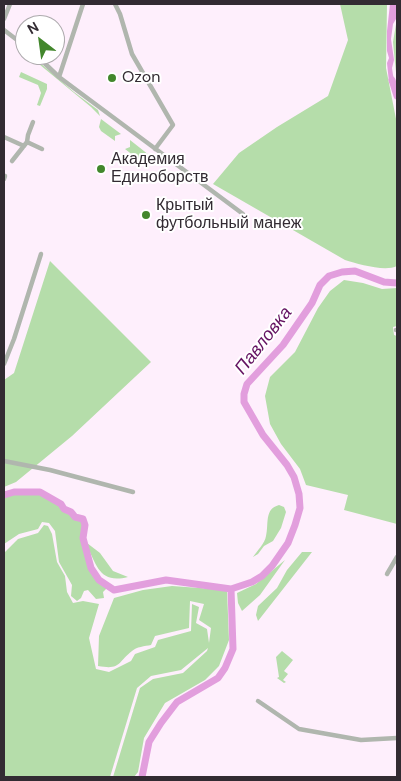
<!DOCTYPE html>
<meta charset="utf-8">
<style>
body{margin:0}
#map{position:relative;width:401px;height:781px;overflow:hidden;background:#feeffc;font-family:"DM Sans",sans-serif}
canvas{display:block}
.frame{position:absolute;inset:0;border:5px solid #322b32;pointer-events:none}
.north{position:absolute;left:15px;top:15px;width:50px;height:50px;box-sizing:border-box;background:#fff;border:1px solid #adaaad;border-radius:50%;rotate:330deg;font-size:14px;font-weight:700;line-height:20px;text-align:center;color:#322b32}
.north::after{content:'';display:block;margin:auto;width:18px;height:22px;background:#42872c;clip-path:polygon(50% 0,100% 100%,50% 72%,0 100%)}
</style>
<div id="map">
<canvas width="401" height="781"></canvas>
<div class="frame"></div>
<div class="north">N</div>
</div>
<script>
const c = document.querySelector('canvas').getContext('2d');
c.lineJoin = 'round';
function paint(path, color) {
  c.fillStyle = color;
  c.fill(path, 'evenodd');
}
function stroke(path, color, width, dash) {
  c.strokeStyle = color;
  c.lineWidth = width;
  c.lineCap = dash ? 'butt' : 'round';
  c.setLineDash(dash || []);
  c.stroke(path);
}
function label(font, color, halo, rows, align = 'center') {
  c.font = font + ' "DM Sans",sans-serif';
  c.lineWidth = 4;
  c.setLineDash([]);
  c.textBaseline = 'middle';
  c.strokeStyle = halo;
  c.fillStyle = color;
  for (const [text, x, y, turn = 0] of rows) {
    c.save();
    c.translate(x, y);
    c.rotate((+turn || 0) * Math.PI / 180);
    c.textAlign = isNaN(turn) ? turn : align;
    if (halo) c.strokeText(text, 0, 0);
    c.fillText(text, 0, 0);
    c.restore();
  }
}
const green = new Path2D(`
 M 340,4 L 387,4 L 386,68 L 397,124 L 397,266 C 385,272 358,264 345,260 L 213,184 L 239,153 L 277,127 L 328,96 L 348,40 Z
 M 397,18 L 397,83 L 393,42 Z
 M 28,55 L 31,55 L 74,92 L 98,110 L 100,116 L 91,107 Z
 M 21,72 L 47,84 L 47,89 L 40,106 L 37,105 L 41,93 L 38,85 L 19,77 Z
 M 101,119 L 121,134 L 115,136 L 115,141 L 101,131 L 99,127 Z
 M 130,140 L 149,155 L 143,160 L 139,160 L 125,149 L 130,147 Z
 M 50,261 L 151,362 L 72,436 L 16,482 L 4,487 L 4,380 L 14,373 Z
 M 344,280 L 363,283 L 382,289 L 397,288 L 397,326 L 393,327 L 394,335 L 397,336 L 397,524 L 344,510 L 348,495 L 306,485 L 300,469 L 281,444 L 270,424 L 265,396 L 270,377 L 295,352 L 318,308 L 330,291 Z
 M 27,491 C 31,491 36,491 40,492 C 43,493 58,502 61,504 C 67,511 74,516 83,519 C 86,527 83,532 83,539 C 84,557 93,577 108,587 L 103,592 L 104,598 L 96,599 L 88,590 L 84,591 L 81,598 L 77,601 L 71,596 L 72,585 L 59,562 L 55,531 L 49,523 L 42,522 L 38,529 L 19,534 L 4,544 L 4,495 L 14,492 Z
 M 279,505 L 284,507 L 286,512 L 281,528 L 273,541 L 264,546 L 258,554 L 253,557 C 257,551 265,543 266,536 C 269,524 264,509 279,505 Z
 M 44,525 L 48,526 L 52,534 L 57,562 L 65,576 L 67,592 L 73,603 L 83,601 L 99,604 L 89,638 L 96,669 L 109,672 L 131,661 L 135,654 L 155,647 L 158,640 L 191,631 L 192,604 L 199,607 L 196,623 L 207,629 L 209,643 L 211,628 L 199,620 L 204,604 L 190,601 L 189,628 L 155,636 L 151,645 C 145,646 136,647 132,651 C 117,663 121,670 98,666 L 99,636 L 114,598 L 143,590 L 172,586 L 227,590 L 229,640 L 219,666 L 205,680 L 165,703 L 144,738 L 138,772 L 134,777 L 113,777 L 140,688 L 153,679 L 183,673 L 207,651 L 208,648 L 181,670 L 151,676 L 137,688 L 110,777 L 4,777 L 4,553 L 18,539 L 38,533 Z
 M 87,543 L 100,553 L 113,571 L 128,577 C 100,584 97,566 87,546 Z
 M 302,552 L 312,552 L 258,621 L 256,615 L 258,606 L 277,588 L 287,570 Z
 M 285,560 L 260,595 L 242,611 L 238,603 L 237,593 L 256,584 Z
 M 282,651 L 293,660 L 284,671 L 288,674 L 283,680 L 286,682 L 284,683 L 277,678 L 279,677 L 276,657 Z`);
const water = new Path2D(`
 M 390,4 L 396,4 L 396,19 L 393,24 L 391,39 L 394,60 L 392,68 L 393,75 L 397,88 L 392,87 L 389,82 L 387,63 L 389,58 L 387,51 L 387,31 Z`);
const stream = new Path2D(`
 M 395,88 L 397,89`);
const river = new Path2D(`
 M 392,80 L 397,96
 M 4,495 L 14,492 L 40,492 L 61,504 L 64,509 L 71,512 L 75,517 L 83,519 L 85,525 L 83,538 L 91,568 L 99,580 L 114,590 L 166,580 L 231,589 L 252,582 L 262,576 L 272,566 L 288,543 L 295,525 L 300,508 L 299,494 L 294,477 L 287,465 L 263,435 L 244,402 L 244,394 L 247,384 L 283,345 L 312,303 L 320,285 L 329,276 L 342,272 L 355,271 L 384,282 L 397,283
 M 142,777 L 149,742 L 161,723 L 177,702 L 218,678 L 225,668 L 233,649 L 231,589`);
const minor = new Path2D(`
 M 115,4 L 120,14 L 132,54 L 173,125 L 155,149
 M 4,19 L 10,4
 M 4,30 L 25,46
 M 36,55 L 59,77 L 243,214
 M 59,77 L 83,4
 M 33,122 L 28,135 L 27,142 L 42,149
 M 4,137 L 24,146
 M 12,161 L 27,142
 M 4,179 L 5,176
 M 396,330 L 397,330
 M 4,364 L 14,339 L 41,254
 M 4,461 L 50,470 L 133,492
 M 387,574 L 397,557
 M 258,701 L 299,729 L 361,740 L 397,738`);
const markers = [
 [112,78,5,"#42872c"],
 [101,169,5,"#42872c"],
 [146,215,5,"#42872c"]
];
const poiNames = [
 ["Ozon",122,78],
 ["Академия",111,160],
 ["Единоборств",111,178],
 ["Крытый",156,206],
 ["футбольный манеж",156,224]
];
const waterNames = [
 ["Павловка",264,341,-52]
];
paint(green, '#b5ddaa');
paint(water, '#e29edd');
stroke(stream, '#e29edd', 1);
stroke(river, '#e29edd', 7);
stroke(minor, '#b0b6ae', 4.5);
for (const [x, y, r, color] of markers) {
  const dot = new Path2D();
  dot.arc(x, y, r, 0, 2 * Math.PI);
  c.fillStyle = color;
  c.fill(dot);
  stroke(dot, '#fff', 2);
}
label('16px', '#322b32', '#fff', poiNames, 'left');
label('italic 18px', '#641362', '#fff', waterNames);
</script>
